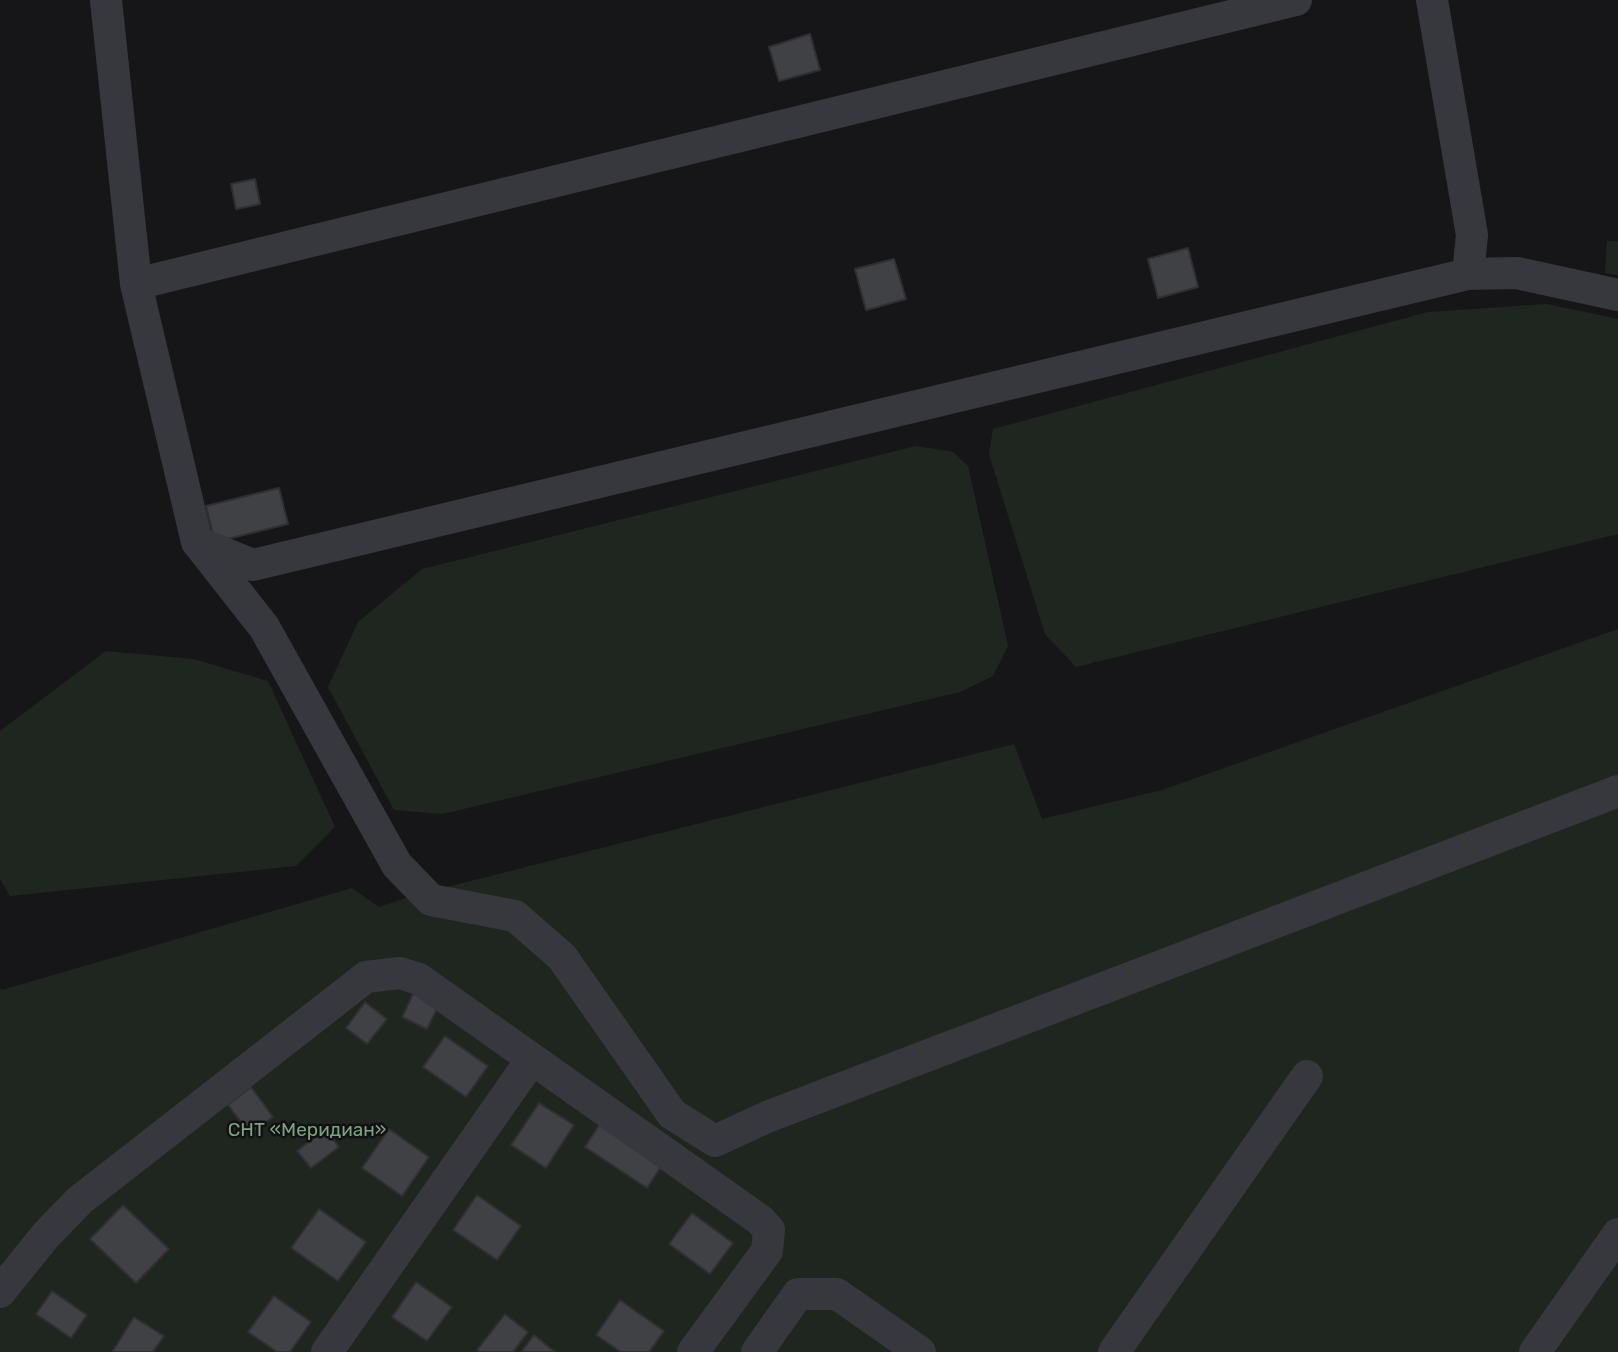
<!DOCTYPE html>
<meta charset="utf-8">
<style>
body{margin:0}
canvas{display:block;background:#161618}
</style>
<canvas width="1618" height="1352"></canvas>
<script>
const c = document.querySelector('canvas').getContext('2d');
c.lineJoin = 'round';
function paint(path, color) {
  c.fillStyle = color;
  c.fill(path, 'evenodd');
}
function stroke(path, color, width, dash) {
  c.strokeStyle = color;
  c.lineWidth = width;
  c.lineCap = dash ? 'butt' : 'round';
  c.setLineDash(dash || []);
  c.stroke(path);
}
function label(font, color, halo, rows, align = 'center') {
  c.font = font + ' Rubik,sans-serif';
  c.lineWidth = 5;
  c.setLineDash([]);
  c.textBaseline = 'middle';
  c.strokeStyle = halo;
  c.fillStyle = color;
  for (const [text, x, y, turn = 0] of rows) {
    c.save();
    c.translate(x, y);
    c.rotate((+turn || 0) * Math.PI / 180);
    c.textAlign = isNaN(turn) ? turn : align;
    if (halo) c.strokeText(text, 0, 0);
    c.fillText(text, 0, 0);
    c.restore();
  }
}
const green = new Path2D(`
 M 1607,241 L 1618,241 L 1618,275 L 1605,273 Z
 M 1547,304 L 1618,319 L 1618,534 L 1076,667 L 1045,634 L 989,454 L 993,429 L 1428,312 Z
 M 916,446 L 953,452 L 968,466 L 1008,646 L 993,676 L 960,692 L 442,814 L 394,810 L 328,687 L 358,622 L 422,569 Z
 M 1618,629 L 1618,1352 L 0,1352 L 0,988 L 2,990 L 352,888 L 379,907 L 415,895 L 1014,744 L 1042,819 L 1162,790 Z
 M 106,651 L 193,659 L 268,681 L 335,827 L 296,866 L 10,896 L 0,879 L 0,731 Z`);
const building = new Path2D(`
 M 810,34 L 820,70 L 779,81 L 769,47 Z
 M 255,179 L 260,204 L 236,209 L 231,184 Z
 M 1188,248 L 1198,287 L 1158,298 L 1148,259 Z
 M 894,259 L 906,299 L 866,310 L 855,269 Z
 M 279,488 L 288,524 L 215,542 L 206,506 Z
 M 416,988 L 441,1001 L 427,1029 L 402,1017 Z
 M 365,1002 L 387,1019 L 367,1044 L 346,1028 Z
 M 445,1036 L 488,1066 L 466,1097 L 423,1067 Z
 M 251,1087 L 273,1117 L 250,1134 L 228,1105 Z
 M 539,1103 L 574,1125 L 546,1168 L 511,1145 Z
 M 603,1119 L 666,1159 L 647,1188 L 585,1147 Z
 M 325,1129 L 339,1147 L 311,1168 L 297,1151 Z
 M 389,1129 L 429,1157 L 402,1196 L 362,1168 Z
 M 477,1195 L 521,1226 L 497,1260 L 453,1230 Z
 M 123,1205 L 169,1249 L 136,1283 L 90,1239 Z
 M 319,1209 L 366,1242 L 338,1281 L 291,1248 Z
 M 692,1213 L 733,1243 L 710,1274 L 669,1244 Z
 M 416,1282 L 452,1307 L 427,1341 L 392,1317 Z
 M 52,1291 L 87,1315 L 71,1338 L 36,1314 Z
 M 274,1296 L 311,1322 L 290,1352 L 277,1352 L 248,1332 Z
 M 620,1300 L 664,1331 L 649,1352 L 621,1352 L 596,1335 Z
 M 505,1314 L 528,1332 L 513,1352 L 480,1352 L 477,1350 Z
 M 134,1317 L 164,1336 L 153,1352 L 112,1352 Z
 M 534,1335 L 555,1352 L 521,1352 Z`);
const minor = new Path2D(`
 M 106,0 L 136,284 L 197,542 L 253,565 L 1468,274 L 1517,273 L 1618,295
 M 1432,0 L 1472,235 L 1468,274
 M 136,284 L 1296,0
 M 198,543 L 264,627 L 397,865 L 431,900 L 515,916 L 562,957 L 672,1114 L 715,1141 L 767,1117 L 1618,791
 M 0,1292 L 46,1235 L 80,1200 L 366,977 L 400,973 L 419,979 L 760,1220 L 769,1230 L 767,1251 L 693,1352
 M 327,1352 L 532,1059
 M 757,1352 L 798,1294 L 837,1294 L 920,1352
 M 1114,1352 L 1307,1076
 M 1535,1352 L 1618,1234`);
const parkNames = [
 ["СНТ «Меридиан»",307,1131]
];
paint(green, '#1e261f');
paint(building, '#404145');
stroke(building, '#303034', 2);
stroke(minor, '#37383d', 32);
label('19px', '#7fa381', '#111113', parkNames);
</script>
